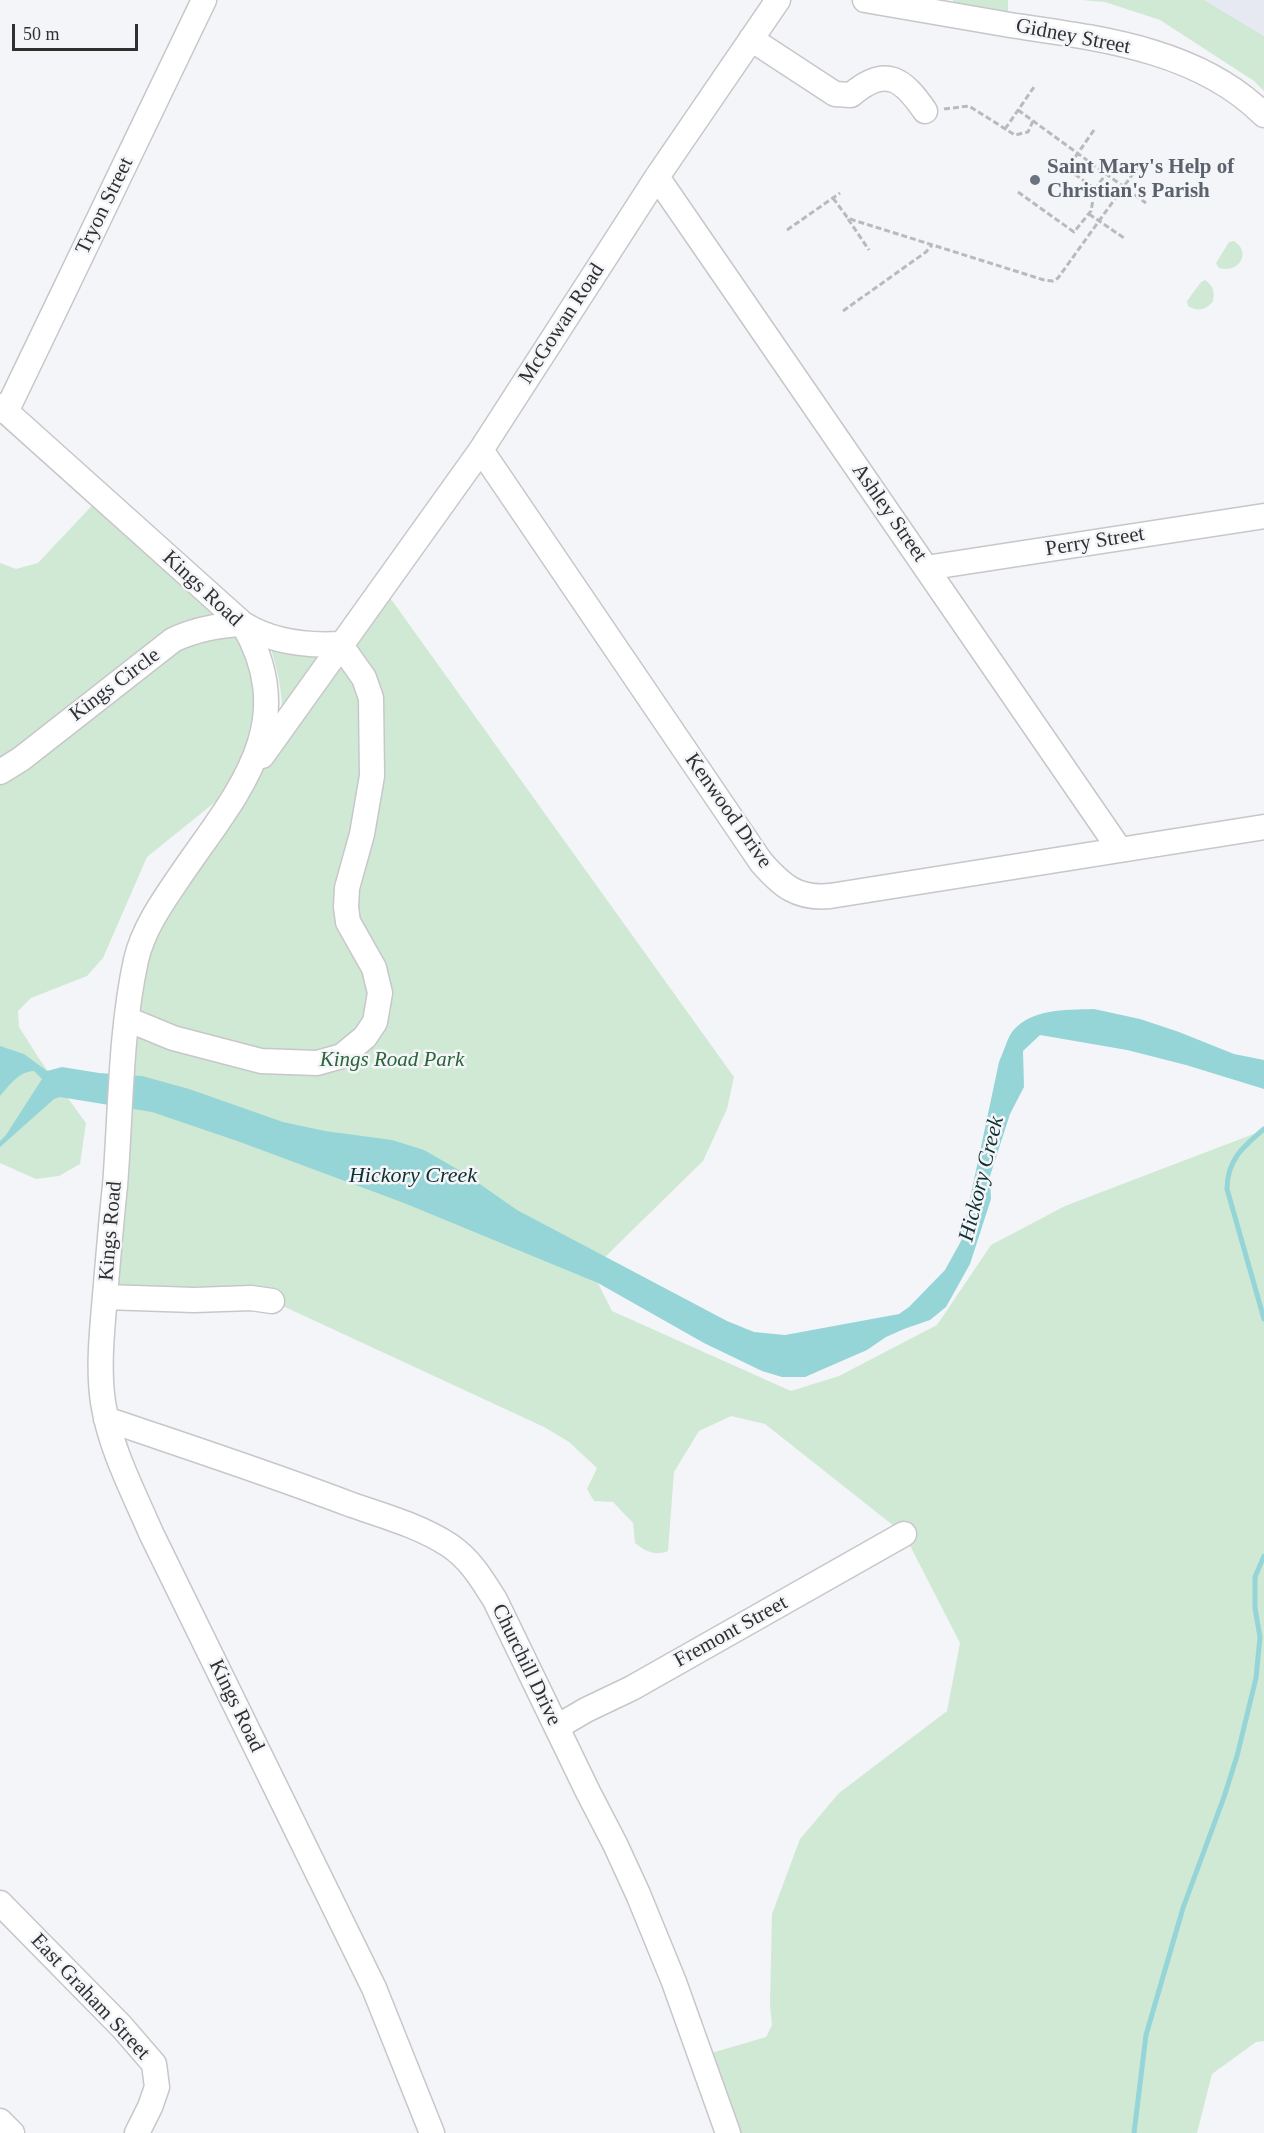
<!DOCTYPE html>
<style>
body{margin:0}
#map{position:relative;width:1264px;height:2133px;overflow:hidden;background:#f4f5f8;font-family:Georgia,serif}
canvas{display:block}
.scale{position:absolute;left:12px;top:24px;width:126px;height:27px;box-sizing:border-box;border:3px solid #303031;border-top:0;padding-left:8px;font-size:18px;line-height:21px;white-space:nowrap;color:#303031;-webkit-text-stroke:4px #f4f5f8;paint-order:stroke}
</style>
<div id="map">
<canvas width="1264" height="2133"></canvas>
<div class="scale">50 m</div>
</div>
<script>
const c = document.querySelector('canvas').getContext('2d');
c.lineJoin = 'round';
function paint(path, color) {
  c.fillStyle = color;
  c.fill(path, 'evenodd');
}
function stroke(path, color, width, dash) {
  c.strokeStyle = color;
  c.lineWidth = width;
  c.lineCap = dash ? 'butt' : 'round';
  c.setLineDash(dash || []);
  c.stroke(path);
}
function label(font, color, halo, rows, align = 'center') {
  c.font = font + ' Georgia,serif';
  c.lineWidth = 5;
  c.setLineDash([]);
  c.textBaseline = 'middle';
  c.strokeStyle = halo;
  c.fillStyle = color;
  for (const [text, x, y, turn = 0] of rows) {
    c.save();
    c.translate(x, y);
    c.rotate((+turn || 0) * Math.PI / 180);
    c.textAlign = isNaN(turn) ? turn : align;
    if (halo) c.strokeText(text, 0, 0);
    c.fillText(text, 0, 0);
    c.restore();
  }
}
const built = new Path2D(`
 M 1203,0 L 1264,0 L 1264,36 Z`);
const green = new Path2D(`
 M 953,0 L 1008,0 L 1008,25 L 952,15 Z
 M 1081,0 L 1204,0 L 1264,36 L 1264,91 L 1254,81 L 1160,20 L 1105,2 Z
 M 1234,241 C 1252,252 1239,274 1219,268 L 1216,263 L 1229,242 Z
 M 1205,280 C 1213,285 1215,292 1213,301 C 1207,310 1197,312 1188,306 L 1187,301 L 1201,282 Z
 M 101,496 L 252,639 L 257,749 L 383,588 L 734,1077 L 727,1109 L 703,1161 L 605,1257 L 598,1283 L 612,1311 L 791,1391 L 839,1376 L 937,1325 L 991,1245 L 1065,1206 L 1264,1130 L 1264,2041 L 1256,2042 L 1212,2074 L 1197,2133 L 728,2133 L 701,2056 L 766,2037 L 772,2025 L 770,2005 L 772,1914 L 800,1839 L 839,1793 L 947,1711 L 960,1643 L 904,1534 L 765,1424 L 731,1416 L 699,1431 L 674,1472 L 668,1551 C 655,1556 646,1552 635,1543 L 633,1523 L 613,1502 L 594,1501 L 587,1489 L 597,1468 L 569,1442 L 544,1427 L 272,1301 L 105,1297 L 137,959 L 245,778 L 147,857 L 103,958 L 87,976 L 31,998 L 18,1011 L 19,1027 L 40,1060 L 86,1123 L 80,1164 L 59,1176 L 36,1179 L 0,1163 L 0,563 L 16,569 L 38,563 Z
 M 271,649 L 323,655 L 282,718 C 283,694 278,673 271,649 Z`);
const water = new Path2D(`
 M 1094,1009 L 1140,1019 L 1179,1032 L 1234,1054 L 1264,1060 L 1264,1089 L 1186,1065 L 1127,1050 L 1040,1035 L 1023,1051 L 1024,1087 L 1010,1114 L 990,1176 L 991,1199 L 970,1264 L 946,1307 L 930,1320 L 904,1329 L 886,1337 L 867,1350 L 805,1377 L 782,1377 L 762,1371 L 704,1343 L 598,1283 L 404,1203 L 240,1142 L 152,1112 L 60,1097 L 54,1099 L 0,1147 L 0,1141 L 6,1135 L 42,1079 L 34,1071 C 19,1071 9,1086 0,1096 L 0,1046 L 24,1054 L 47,1071 L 62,1067 L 99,1073 L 142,1076 L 189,1089 L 283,1122 L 325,1131 L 392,1140 L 424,1150 L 464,1173 L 517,1210 L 727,1321 L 754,1332 L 785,1335 L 899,1314 L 909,1307 L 945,1270 L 961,1241 L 999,1062 C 1003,1053 1006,1043 1010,1035 C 1027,1008 1066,1010 1094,1009 Z`);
const stream = new Path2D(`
 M 1264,1129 C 1243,1147 1227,1160 1227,1189 L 1264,1319
 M 1134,2133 L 1146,2035 L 1183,1908 L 1224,1797 L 1237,1756 L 1256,1678 L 1260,1637 L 1255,1608 L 1255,1577 L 1264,1556`);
const path = new Path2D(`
 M 944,109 L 969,106 L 1015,135 L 1028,132 L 1033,121
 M 1018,110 L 1146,203
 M 1005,129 L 1034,87
 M 1094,130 L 1069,166 L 1072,172 L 1095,189
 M 1018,192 L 1074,232 L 1091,211 L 1095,189 L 1106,174
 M 833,198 L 847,217 L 853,220 L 1044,280 L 1053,281 L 1058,278 L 1140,164
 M 1089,214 L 1124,238
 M 848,219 L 869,250
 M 787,230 L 840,193
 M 843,311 L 926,252 L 932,245`);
const minor = new Path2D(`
 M 865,0 C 913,8 961,17 1010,25 C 1098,38 1198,49 1264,115
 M 751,39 L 835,94 L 851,95 C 886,65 903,79 925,111
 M 657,177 L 1120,850
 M 0,406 L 243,624 C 303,727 234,796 178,879 C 161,904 143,930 136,960 C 120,1034 121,1111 115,1186 C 111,1223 108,1260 105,1296 C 102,1331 98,1368 103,1402 C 110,1448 133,1491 151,1533 L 374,1988 L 432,2133
 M 6,412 L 204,0
 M 481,450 L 761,862 C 782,886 797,899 830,896 L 1264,827
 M 926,568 L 1264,516
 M 262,756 L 481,450 L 657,177 L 778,0
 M 0,772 L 21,759 L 173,640 C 196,629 218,625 243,624
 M 127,1019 L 173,1038 L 261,1061 L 317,1063 L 342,1056 L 365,1037 L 375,1022 L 380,993 L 374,968 L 348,922 L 346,907 L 347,888 L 362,834 L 372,776 L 371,698 L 364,678 L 340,644 C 306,646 272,642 243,624
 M 105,1297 L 194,1300 L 251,1298 L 272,1301
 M 106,1419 C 188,1447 271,1474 352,1505 C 384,1516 420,1526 449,1545 C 470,1559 482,1579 495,1600 L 588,1792 L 615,1844 L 638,1894 L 674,1982 L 728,2133
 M 557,1727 L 586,1710 L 632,1688 L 904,1534
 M 0,1903 L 122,2027 L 154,2064 L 157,2087 L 150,2107 L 137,2133
 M 0,2121 L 12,2133`);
const markers = [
 [1035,180,6,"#6b7280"]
];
const streetNames = [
 ["Gidney Street",1073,37,11],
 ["Tryon Street",105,206,-64],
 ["McGowan Road",562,324,-57],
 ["Ashley Street",889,513,55],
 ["Perry Street",1095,542,-9],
 ["Kings Road",202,589,43],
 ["Kings Circle",115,685,-37],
 ["Kenwood Drive",728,811,55],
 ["Kings Road",111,1231,-85],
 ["Fremont Street",731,1632,-29],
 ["Churchill Drive",526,1665,64],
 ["Kings Road",236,1706,64],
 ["East Graham Street",90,1997,47]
];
const worshipNames = [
 ["Saint Mary's Help of",1047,168],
 ["Christian's Parish",1047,192]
];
const parkNames = [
 ["Kings Road Park",392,1060]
];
const waterNames = [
 ["Hickory Creek",413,1176],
 ["Hickory Creek",982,1179,-76]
];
paint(built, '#e6e8f2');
paint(green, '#d0e9d4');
paint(water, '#95d5d7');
stroke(stream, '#95d5d7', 5);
stroke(minor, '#c7c7ca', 27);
stroke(path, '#b9babc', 3, [6, 3]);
stroke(minor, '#fff', 24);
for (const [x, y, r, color] of markers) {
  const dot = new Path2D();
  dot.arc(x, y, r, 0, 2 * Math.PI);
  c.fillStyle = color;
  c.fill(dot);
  stroke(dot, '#f4f5f8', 2);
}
label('21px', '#303031', '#f4f5f8', streetNames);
label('bold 21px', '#5b616d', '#f4f5f8', worshipNames, 'left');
label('italic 21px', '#296539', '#f4f5f8', parkNames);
label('italic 22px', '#0e2f30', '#f4f5f8', waterNames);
</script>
